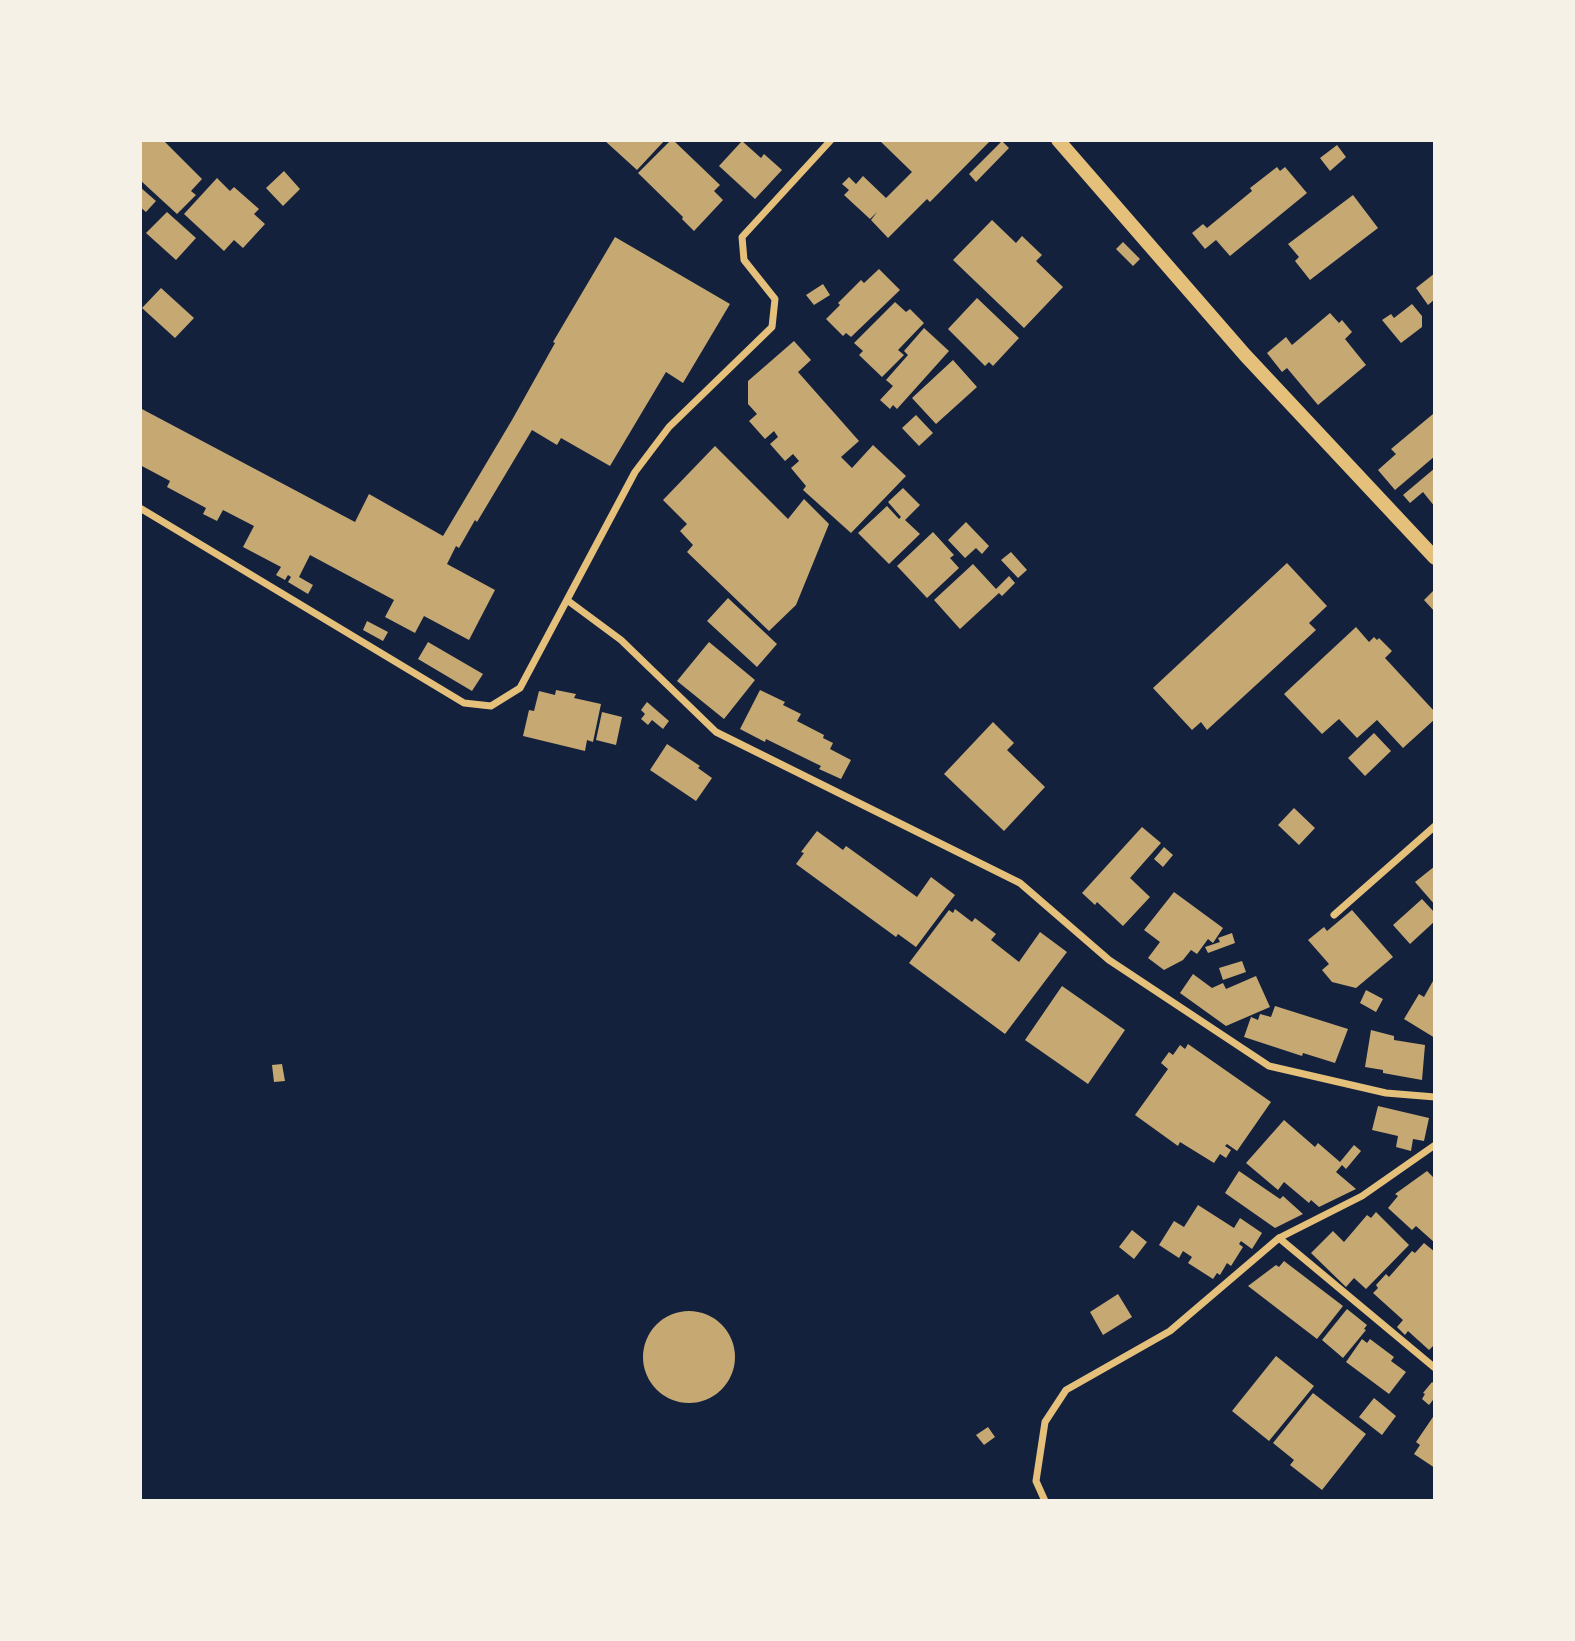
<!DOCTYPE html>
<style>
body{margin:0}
#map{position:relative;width:1575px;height:1641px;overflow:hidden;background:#14213d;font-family:Lato,sans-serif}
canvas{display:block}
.frame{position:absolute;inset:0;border:142px solid #f6f1e7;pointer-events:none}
</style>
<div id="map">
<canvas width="1575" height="1641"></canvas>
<div class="frame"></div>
</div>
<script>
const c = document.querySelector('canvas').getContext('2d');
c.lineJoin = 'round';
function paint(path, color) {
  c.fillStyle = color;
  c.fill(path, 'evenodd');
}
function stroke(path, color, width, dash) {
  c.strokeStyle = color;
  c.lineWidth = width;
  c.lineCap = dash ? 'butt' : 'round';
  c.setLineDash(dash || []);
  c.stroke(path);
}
const building = new Path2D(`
 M 141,140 L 163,140 L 202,179 L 191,191 L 196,195 L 177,214 L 140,180 Z
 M 604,140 L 665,140 L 637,170 Z
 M 671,140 L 673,140 L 720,185 L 714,191 L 723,200 L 694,231 L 682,219 L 683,217 L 638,173 Z
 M 879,140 L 991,140 L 930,202 L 927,199 L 888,238 L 871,220 L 877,212 L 870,219 L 844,195 L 849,190 L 842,184 L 849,177 L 856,184 L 863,176 L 886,198 L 912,172 Z
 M 742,141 L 761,158 L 764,154 L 782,170 L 755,199 L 719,166 Z
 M 1002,141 L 1009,148 L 976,182 L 969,174 Z
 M 1337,145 L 1346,157 L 1330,171 L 1320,158 Z
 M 1277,167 L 1280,171 L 1285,167 L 1307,193 L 1230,256 L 1216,240 L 1205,249 L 1192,233 L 1203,224 L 1207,228 L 1252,191 L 1250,188 Z
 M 284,171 L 300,189 L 283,206 L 266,188 Z
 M 217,178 L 230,191 L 234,187 L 259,209 L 254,214 L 265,224 L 243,248 L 234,240 L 224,251 L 184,214 Z
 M 140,187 L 156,201 L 146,212 L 140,207 Z
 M 1353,195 L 1378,228 L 1310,280 L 1295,261 L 1299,257 L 1288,244 Z
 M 167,212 L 196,238 L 176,260 L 146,233 Z
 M 992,220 L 1016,243 L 1022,236 L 1042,255 L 1036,261 L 1063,287 L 1024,328 L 953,260 Z
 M 615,237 L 730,304 L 683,383 L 666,372 L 610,466 L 561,438 L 557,445 L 532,430 L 477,522 L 475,520 L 459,548 L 456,546 L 447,564 L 495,590 L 469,640 L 424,616 L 415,633 L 385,617 L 394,600 L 310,555 L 299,577 L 313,585 L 308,594 L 288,582 L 291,577 L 288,575 L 285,580 L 276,575 L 281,567 L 243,547 L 254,526 L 223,510 L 217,521 L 203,514 L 206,508 L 167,487 L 170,481 L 140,465 L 140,408 L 355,522 L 369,494 L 443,536 L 512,420 L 555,343 L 553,342 Z
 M 1123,242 L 1140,259 L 1133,266 L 1116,249 Z
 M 879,269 L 900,290 L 851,337 L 846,333 L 843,336 L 826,319 L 840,305 L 838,303 L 861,280 L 864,283 Z
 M 1435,273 L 1435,299 L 1428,305 L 1416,288 Z
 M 823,284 L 830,295 L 814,305 L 806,295 Z
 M 161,288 L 194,318 L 175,338 L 142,308 Z
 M 977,298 L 1019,338 L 993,366 L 989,362 L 985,366 L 948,329 Z
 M 895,302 L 906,312 L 910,309 L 924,323 L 898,350 L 904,355 L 882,377 L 859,355 L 863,351 L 854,343 Z
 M 1412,304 L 1422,316 L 1422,327 L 1401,343 L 1382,320 L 1391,314 L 1394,318 Z
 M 1330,313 L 1339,323 L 1342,320 L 1352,332 L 1345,339 L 1366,365 L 1318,405 L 1287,368 L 1282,372 L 1267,353 L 1286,337 L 1292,345 Z
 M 924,328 L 949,351 L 897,409 L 893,405 L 890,409 L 880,400 L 893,386 L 886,380 L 908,355 L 904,351 Z
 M 794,341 L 811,360 L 798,372 L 859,441 L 841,457 L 852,468 L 873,445 L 906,476 L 851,533 L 803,490 L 806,486 L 791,468 L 799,461 L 793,454 L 785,461 L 770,444 L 778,437 L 774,431 L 765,439 L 749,421 L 757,414 L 748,404 L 748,381 Z
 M 953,360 L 977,387 L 936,424 L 912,398 Z
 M 1433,414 L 1435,417 L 1435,456 L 1395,490 L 1378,470 L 1396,454 L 1391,449 Z
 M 916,415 L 933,433 L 919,446 L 902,428 Z
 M 715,446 L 788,519 L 804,499 L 829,524 L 796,605 L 769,631 L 687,552 L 693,545 L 680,531 L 687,524 L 663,500 Z
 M 1435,468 L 1435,507 L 1423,492 L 1410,503 L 1403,495 Z
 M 903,488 L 920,505 L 905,520 L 920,534 L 889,564 L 858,533 L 887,506 L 899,519 L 901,517 L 888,502 Z
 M 966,522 L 989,546 L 982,554 L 976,548 L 965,558 L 948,540 Z
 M 933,532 L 954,555 L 950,558 L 959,568 L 927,598 L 897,566 Z
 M 1011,552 L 1027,570 L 1018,578 L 1001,560 Z
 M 1287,563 L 1327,606 L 1309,623 L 1316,630 L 1207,730 L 1201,722 L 1192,730 L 1153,688 Z
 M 973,564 L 996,589 L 1009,576 L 1015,583 L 1002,596 L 999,593 L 960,629 L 934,600 Z
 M 1435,589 L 1435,612 L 1424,600 Z
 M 728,598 L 777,644 L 757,667 L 707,621 Z
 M 367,621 L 388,632 L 383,641 L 363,630 Z
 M 1356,627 L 1369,642 L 1374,637 L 1377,640 L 1379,638 L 1392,651 L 1385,658 L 1435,712 L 1435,719 L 1403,748 L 1377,720 L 1357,738 L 1339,719 L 1322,734 L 1284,694 Z
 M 428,642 L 483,674 L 472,691 L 418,659 Z
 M 709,642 L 755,680 L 724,719 L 677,681 Z
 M 556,690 L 576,694 L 574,698 L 601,704 L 593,742 L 587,740 L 585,751 L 523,736 L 529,710 L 534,711 L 539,691 L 555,695 Z
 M 760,690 L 785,702 L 783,705 L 801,714 L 797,721 L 824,735 L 823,738 L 833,743 L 830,749 L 851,760 L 841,779 L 819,769 L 821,766 L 766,739 L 765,742 L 740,729 Z
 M 647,702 L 669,721 L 663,729 L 652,720 L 648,725 L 641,719 L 645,714 L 641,710 Z
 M 602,712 L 622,717 L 616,745 L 596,740 Z
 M 993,722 L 1014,743 L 1007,750 L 1045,787 L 1004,831 L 944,774 Z
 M 1374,733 L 1391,751 L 1365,776 L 1348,758 Z
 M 667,744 L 700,766 L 698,768 L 712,778 L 696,801 L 650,770 Z
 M 1294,808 L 1315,828 L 1299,845 L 1278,825 Z
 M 1142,827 L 1161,843 L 1130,878 L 1150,897 L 1123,926 L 1097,902 L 1095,905 L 1082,893 Z
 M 817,831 L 843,850 L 846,846 L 917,897 L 931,877 L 955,895 L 916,947 L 898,934 L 896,937 L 796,864 L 804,853 L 801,852 Z
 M 1164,847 L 1173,855 L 1163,867 L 1154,859 Z
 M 1435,866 L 1435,905 L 1415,882 Z
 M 1174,892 L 1223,928 L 1213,943 L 1208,939 L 1197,954 L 1191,950 L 1183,960 L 1164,970 L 1148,958 L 1160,942 L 1144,930 Z
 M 1422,899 L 1435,913 L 1435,921 L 1410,944 L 1393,925 Z
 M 955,909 L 972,922 L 975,918 L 996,934 L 991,940 L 1019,962 L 1040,932 L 1067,952 L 1005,1034 L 909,963 L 949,910 L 953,913 Z
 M 1352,910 L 1393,957 L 1356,988 L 1332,982 L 1322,970 L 1329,964 L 1308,940 L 1324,927 L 1327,931 Z
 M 1232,933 L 1235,943 L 1208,953 L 1205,947 L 1220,942 L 1218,938 Z
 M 1242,961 L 1246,972 L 1223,980 L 1219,968 Z
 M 1193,974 L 1212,988 L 1223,983 L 1226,989 L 1256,976 L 1270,1007 L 1226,1026 L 1180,993 Z
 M 1433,981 L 1435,982 L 1435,1038 L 1404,1019 L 1419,994 L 1424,997 Z
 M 1062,986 L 1125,1030 L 1088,1084 L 1025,1040 Z
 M 1366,990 L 1383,999 L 1376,1012 L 1360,1003 Z
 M 1275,1006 L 1348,1029 L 1335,1063 L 1303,1053 L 1302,1056 L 1244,1037 L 1251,1017 L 1258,1020 L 1260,1014 L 1271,1017 Z
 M 1371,1030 L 1394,1036 L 1394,1040 L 1425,1045 L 1422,1080 L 1383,1073 L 1383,1070 L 1365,1067 Z
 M 1188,1044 L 1271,1102 L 1237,1151 L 1227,1144 L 1225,1146 L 1231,1150 L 1226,1158 L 1220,1154 L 1214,1163 L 1180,1142 L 1178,1146 L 1135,1115 L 1168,1069 L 1161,1063 L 1169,1052 L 1173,1055 L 1180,1045 L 1185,1049 Z
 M 282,1064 L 285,1081 L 274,1082 L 272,1065 Z
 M 1378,1106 L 1429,1118 L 1424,1141 L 1413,1139 L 1411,1151 L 1396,1147 L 1398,1136 L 1372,1130 Z
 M 1284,1120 L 1315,1147 L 1318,1143 L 1340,1162 L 1354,1145 L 1361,1151 L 1346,1169 L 1342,1165 L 1336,1172 L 1356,1189 L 1319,1207 L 1311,1200 L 1309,1203 L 1284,1182 L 1278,1190 L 1246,1163 Z
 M 1239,1171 L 1280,1199 L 1283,1196 L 1303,1214 L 1275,1228 L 1225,1193 Z
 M 1427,1171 L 1435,1179 L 1435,1243 L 1416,1226 L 1412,1230 L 1388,1208 L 1398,1196 L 1395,1194 Z
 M 1198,1205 L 1234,1228 L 1240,1218 L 1262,1233 L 1252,1249 L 1241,1241 L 1239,1244 L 1243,1247 L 1231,1266 L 1227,1263 L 1220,1275 L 1217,1273 L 1213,1279 L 1188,1263 L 1192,1257 L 1183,1251 L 1179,1258 L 1159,1245 L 1174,1221 L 1184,1227 Z
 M 1376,1212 L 1409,1245 L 1366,1289 L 1354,1278 L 1346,1287 L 1311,1253 L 1333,1231 L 1344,1242 L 1367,1215 L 1371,1218 Z
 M 1132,1230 L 1147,1242 L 1134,1259 L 1119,1247 Z
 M 1424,1243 L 1435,1252 L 1435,1344 L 1429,1350 L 1408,1331 L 1405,1335 L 1397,1327 L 1403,1320 L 1373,1293 L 1378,1288 L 1376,1285 L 1386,1274 L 1389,1277 L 1412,1251 L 1415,1253 Z
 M 1284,1261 L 1343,1306 L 1317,1339 L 1248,1286 L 1276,1265 L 1279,1267 Z
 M 1118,1294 L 1132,1317 L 1103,1335 L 1090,1312 Z
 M 1347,1309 L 1367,1325 L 1364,1329 L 1366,1330 L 1343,1358 L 1322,1340 Z
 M643 1357a46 46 0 1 1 92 0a46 46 0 1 1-92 0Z
 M 1362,1339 L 1367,1343 L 1370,1339 L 1394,1357 L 1391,1361 L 1406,1372 L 1389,1394 L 1346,1362 Z
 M 1276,1356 L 1314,1386 L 1269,1441 L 1232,1411 Z
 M 1432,1382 L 1435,1384 L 1435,1401 L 1433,1400 L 1429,1405 L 1422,1399 L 1425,1394 L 1423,1393 Z
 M 1313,1393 L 1366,1434 L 1322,1490 L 1290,1465 L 1294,1460 L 1273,1443 Z
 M 1374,1398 L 1396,1416 L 1382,1435 L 1359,1417 Z
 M 1435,1414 L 1435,1468 L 1414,1454 L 1420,1445 L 1416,1442 Z
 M 988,1427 L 995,1437 L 984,1445 L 976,1435 Z`);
const minor = new Path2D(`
 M 140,508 L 464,703 L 491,706 L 520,688 L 635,472 L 669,427 L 772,327 L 775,299 L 744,260 L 742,237 L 831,140
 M 567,600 L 621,640 L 716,732 L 1020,883 L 1109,960 L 1269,1066 L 1386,1093 L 1435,1097
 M 1334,915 L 1435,826
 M 1279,1238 L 1435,1368
 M 1045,1501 L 1036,1481 L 1045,1422 L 1066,1390 L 1170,1331 L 1279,1238 L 1362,1196 L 1435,1145`);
const secondary = new Path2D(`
 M 1058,140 L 1245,355 L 1435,558`);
paint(building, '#c6a872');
stroke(minor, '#e5c07b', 7);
stroke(secondary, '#e5c07b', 14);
</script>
